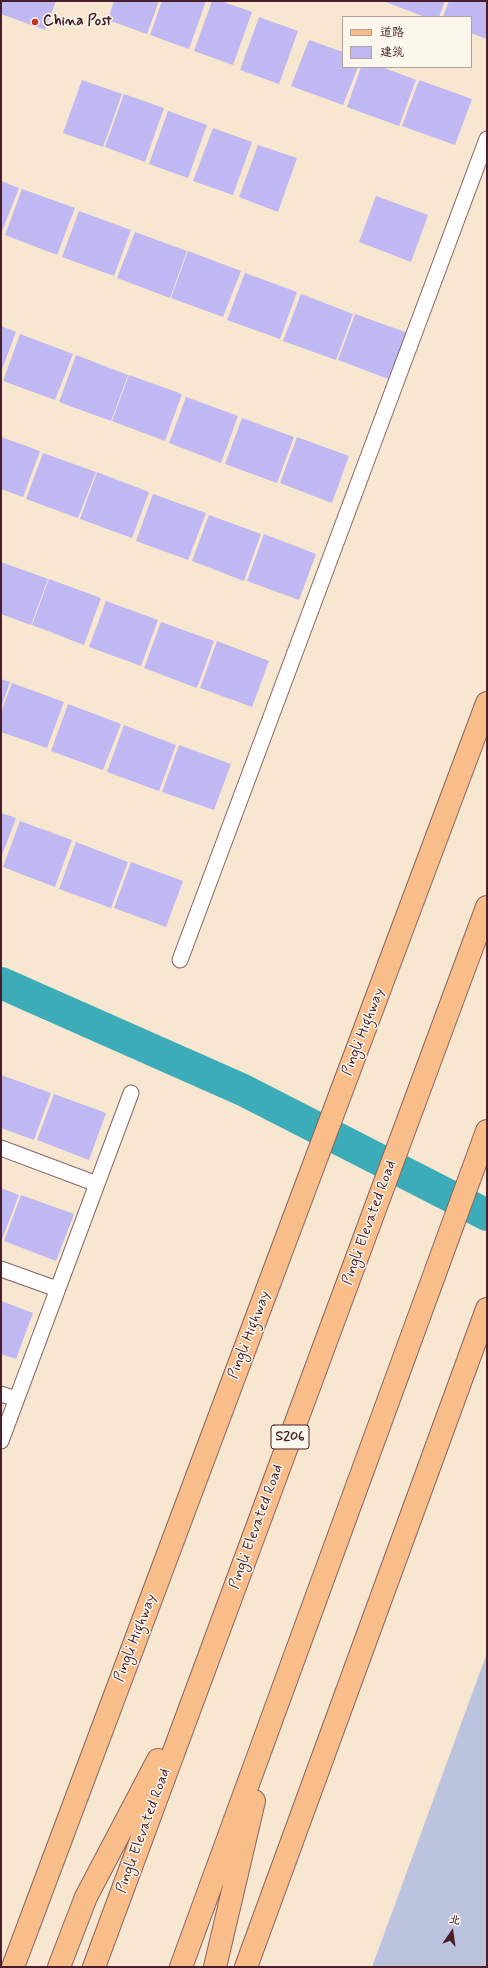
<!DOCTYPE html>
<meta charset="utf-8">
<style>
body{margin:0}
#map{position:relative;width:488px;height:1968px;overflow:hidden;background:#f7e6d0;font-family:Mynerve,"LXGW WenKai TC",sans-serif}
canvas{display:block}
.frame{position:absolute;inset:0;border:2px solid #4a1f2b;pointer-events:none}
.legend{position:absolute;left:342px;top:16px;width:130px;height:52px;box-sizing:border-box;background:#fbf7ec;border:1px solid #b4a19f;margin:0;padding:5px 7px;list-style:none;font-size:12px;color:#4a1f2b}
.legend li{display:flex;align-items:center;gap:8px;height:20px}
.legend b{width:20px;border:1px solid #b4a19f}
.north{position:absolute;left:432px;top:1912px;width:40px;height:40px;-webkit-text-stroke:3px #fbf7ec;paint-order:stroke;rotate:13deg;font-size:11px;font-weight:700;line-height:16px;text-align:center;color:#4a1f2b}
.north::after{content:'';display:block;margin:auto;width:14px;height:18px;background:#4a1f2b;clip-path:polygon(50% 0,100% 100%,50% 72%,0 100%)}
</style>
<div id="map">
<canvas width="488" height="1968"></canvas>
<div class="frame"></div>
<ul class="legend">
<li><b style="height:5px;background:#f8bd89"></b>道路</li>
<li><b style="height:11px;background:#c0b8f2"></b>建筑</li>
</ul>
<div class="north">北</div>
</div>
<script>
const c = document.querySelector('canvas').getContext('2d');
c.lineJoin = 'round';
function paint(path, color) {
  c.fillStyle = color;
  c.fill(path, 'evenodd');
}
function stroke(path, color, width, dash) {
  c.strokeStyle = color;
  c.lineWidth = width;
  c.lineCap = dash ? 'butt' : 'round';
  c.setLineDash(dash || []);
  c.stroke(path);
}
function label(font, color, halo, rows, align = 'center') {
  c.font = font + ' Mynerve,sans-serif';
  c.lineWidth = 3;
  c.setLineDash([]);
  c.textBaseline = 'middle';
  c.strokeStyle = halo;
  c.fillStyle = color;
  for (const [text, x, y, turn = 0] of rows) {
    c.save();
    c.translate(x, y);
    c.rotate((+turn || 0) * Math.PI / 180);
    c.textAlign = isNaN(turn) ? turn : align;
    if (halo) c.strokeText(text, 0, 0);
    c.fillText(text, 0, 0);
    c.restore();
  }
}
const industrial = new Path2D(`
 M 487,1653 L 487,1967 L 372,1967 Z`);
const canal = new Path2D(`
 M 1,983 L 243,1090 L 487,1215`);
const building = new Path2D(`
 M 1,1 L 56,1 L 45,30 L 1,14 Z
 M 114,1 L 159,1 L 147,34 L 108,20 Z
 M 162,1 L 206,1 L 189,49 L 150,35 Z
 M 212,1 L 221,1 L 252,12 L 233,65 L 194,51 Z
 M 383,1 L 445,1 L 439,17 L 425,17 Z
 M 449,1 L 487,1 L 487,39 L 471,33 L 471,17 L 443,17 Z
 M 259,17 L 298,31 L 279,84 L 240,70 Z
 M 309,40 L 343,52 L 343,67 L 358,67 L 343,105 L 291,86 Z
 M 361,67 L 382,67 L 416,80 L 399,126 L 347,107 Z
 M 82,80 L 122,94 L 103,147 L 63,133 Z
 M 419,80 L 472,99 L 455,145 L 402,126 Z
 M 124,94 L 164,108 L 145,162 L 105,147 Z
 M 168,111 L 207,125 L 188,178 L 149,164 Z
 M 213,128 L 252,142 L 233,195 L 193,181 Z
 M 258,145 L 297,158 L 278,212 L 239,197 Z
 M 1,181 L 19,188 L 1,234 Z
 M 22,189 L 75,208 L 57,255 L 5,235 Z
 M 376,196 L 428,215 L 411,262 L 359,242 Z
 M 79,211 L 131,230 L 114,276 L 62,257 Z
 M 135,232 L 187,251 L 170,298 L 117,278 Z
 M 188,251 L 241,271 L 223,317 L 171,298 Z
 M 245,273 L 297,292 L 280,339 L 227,320 Z
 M 301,294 L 353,314 L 336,360 L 283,341 Z
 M 355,314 L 408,333 L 391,380 L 338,360 Z
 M 1,326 L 16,332 L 1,372 Z
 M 20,334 L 73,354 L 55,400 L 3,381 Z
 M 76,355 L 128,375 L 111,421 L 59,402 Z
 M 129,375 L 182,394 L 165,441 L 112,421 Z
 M 186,397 L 238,416 L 221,463 L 169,443 Z
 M 242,418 L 294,437 L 277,483 L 225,464 Z
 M 1,437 L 40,451 L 23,497 L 1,489 Z
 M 297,437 L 349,456 L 332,503 L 280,483 Z
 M 43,453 L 96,472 L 78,518 L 26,499 Z
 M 97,472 L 149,492 L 132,538 L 80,519 Z
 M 153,494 L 206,513 L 188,560 L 136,541 Z
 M 209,515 L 261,534 L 244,581 L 192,561 Z
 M 264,534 L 316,554 L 299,600 L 247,581 Z
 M 1,562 L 48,579 L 31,625 L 1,614 Z
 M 49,579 L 101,598 L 84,645 L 32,625 Z
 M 106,601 L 158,620 L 141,666 L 89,647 Z
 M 161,622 L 214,641 L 197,688 L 144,668 Z
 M 217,641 L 269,661 L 252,707 L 200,688 Z
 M 1,679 L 10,682 L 1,708 Z
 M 12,683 L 64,702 L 47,748 L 1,732 L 1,712 Z
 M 68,704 L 121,724 L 103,770 L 51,751 Z
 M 124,725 L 176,745 L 159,791 L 107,772 Z
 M 179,745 L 231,764 L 214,810 L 162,792 Z
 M 1,813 L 16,818 L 1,858 Z
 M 20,821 L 72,840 L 55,887 L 3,867 Z
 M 76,842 L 128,862 L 111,908 L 59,889 Z
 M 131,862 L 183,881 L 166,927 L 114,908 Z
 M 1,1075 L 51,1093 L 34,1140 L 1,1128 Z
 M 54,1094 L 106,1113 L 89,1160 L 37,1140 Z
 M 1,1188 L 19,1195 L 1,1242 Z
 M 21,1195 L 74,1214 L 56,1261 L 4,1241 Z
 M 1,1301 L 33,1313 L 16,1359 L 1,1354 Z`);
const service = new Path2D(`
 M 180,960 L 487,139
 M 1,1148 L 97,1184
 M 1,1269 L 57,1289
 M 1,1394 L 16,1399
 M 1,1441 L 131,1093`);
const primary = new Path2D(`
 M 13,1967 L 487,703
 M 246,1967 L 487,1309`);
const trunk = new Path2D(`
 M 59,1967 L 86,1897 L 158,1760
 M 94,1967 L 487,907
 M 181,1967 L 487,1131
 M 215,1967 L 254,1801`);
const markers = [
 [35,22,4,"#c8321e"]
];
const shields = [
 [290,1437,38]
];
const shieldNames = [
 ["S206",290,1437]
];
const poiNames = [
 ["China Post",43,22]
];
const streetNames = [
 ["Pingli Highway",364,1032,-69],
 ["Pingli Elevated Road",370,1223,-70],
 ["Pingli Highway",250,1335,-69],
 ["Pingli Elevated Road",257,1527,-70],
 ["Pingli Highway",136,1638,-69],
 ["Pingli Elevated Road",144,1831,-70]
];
paint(industrial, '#bcc3de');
stroke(canal, '#3cacb9', 32);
paint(building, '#c0b8f2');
stroke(service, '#876565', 17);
stroke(primary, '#876565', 24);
stroke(trunk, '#876565', 24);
stroke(service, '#fff', 15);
stroke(primary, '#f8bd89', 22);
stroke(trunk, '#f8bd89', 22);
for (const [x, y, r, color] of markers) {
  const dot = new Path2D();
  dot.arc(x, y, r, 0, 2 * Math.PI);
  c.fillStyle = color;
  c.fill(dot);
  stroke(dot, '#fbf7ec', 1.5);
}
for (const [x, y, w] of shields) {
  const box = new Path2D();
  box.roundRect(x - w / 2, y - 12, w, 24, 3);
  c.fillStyle = '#fbf7ec';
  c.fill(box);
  stroke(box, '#4a1f2b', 1);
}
label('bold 14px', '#4a1f2b', null, shieldNames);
label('bold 15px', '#4a1f2b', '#fbf7ec', poiNames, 'left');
label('15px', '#4a1f2b', '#fbf7ec', streetNames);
</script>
